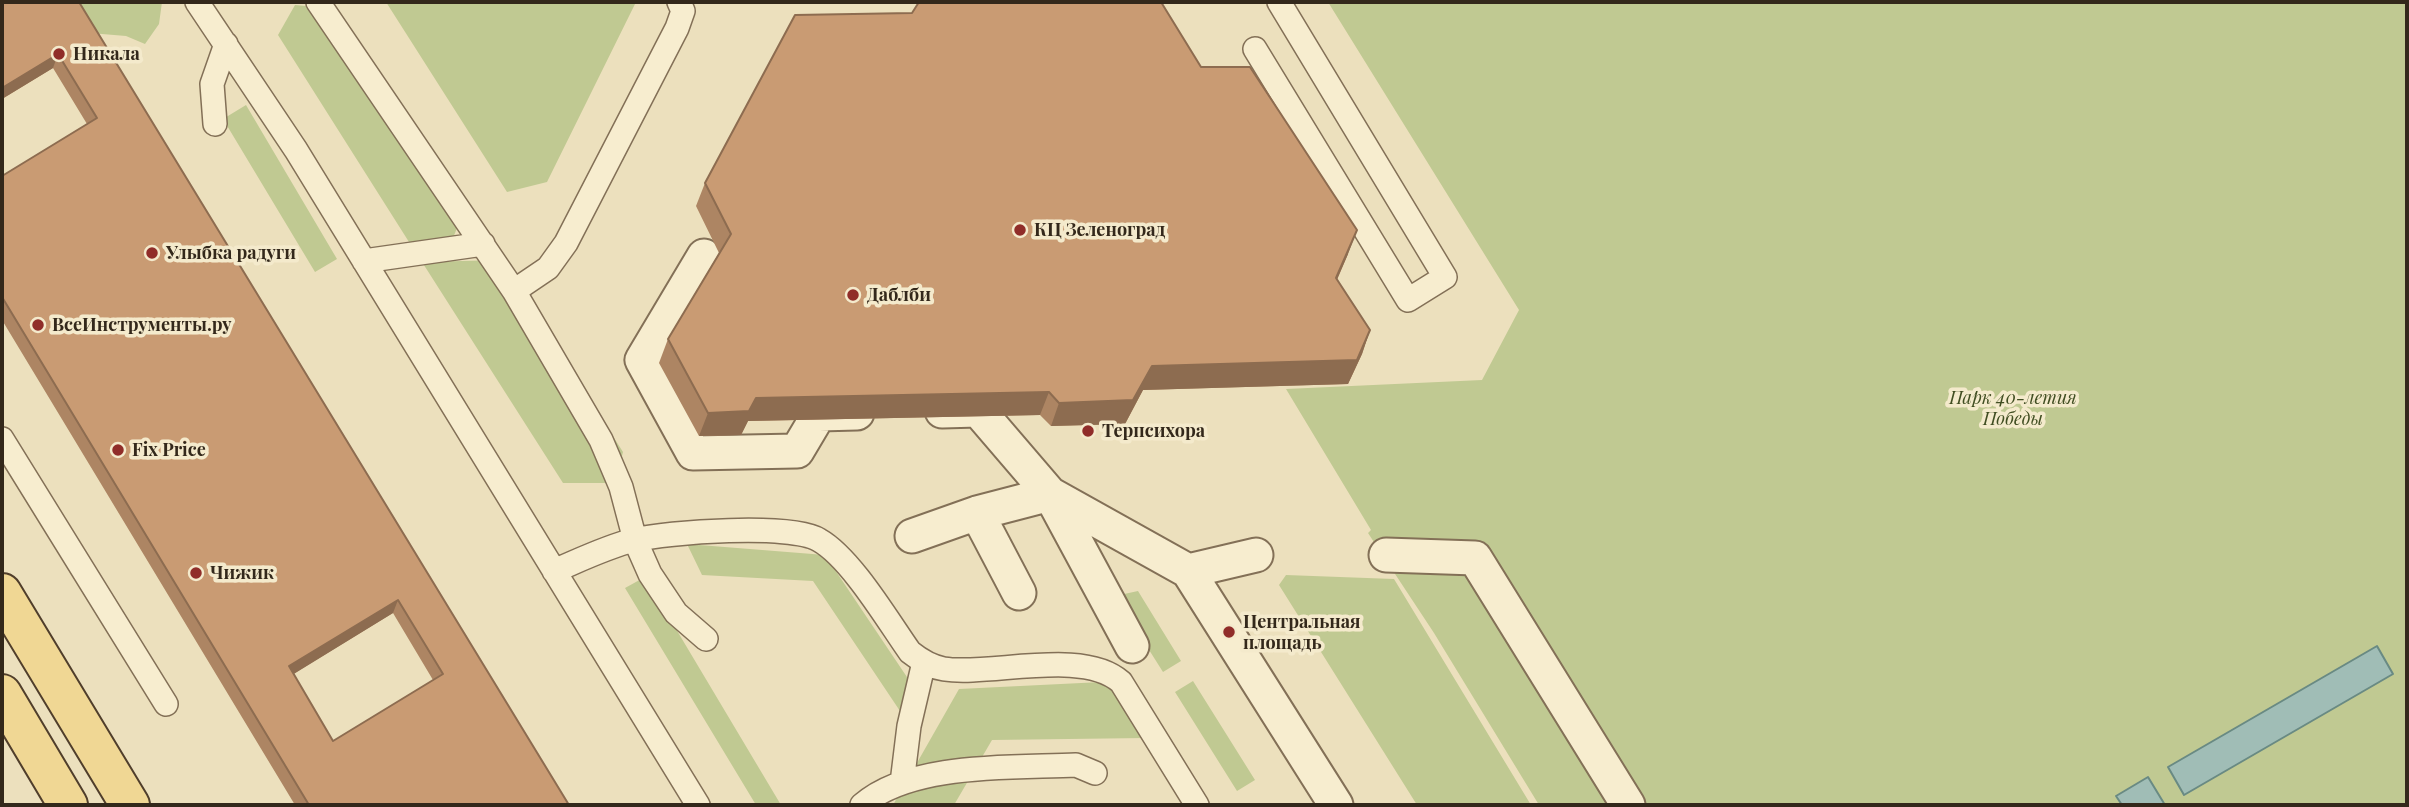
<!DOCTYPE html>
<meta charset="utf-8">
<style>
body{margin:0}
#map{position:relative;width:2409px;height:807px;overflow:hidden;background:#ece0bd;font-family:"Playfair Display",serif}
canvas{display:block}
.frame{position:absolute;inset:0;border:4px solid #33281b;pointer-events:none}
</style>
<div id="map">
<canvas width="2409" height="807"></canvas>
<div class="frame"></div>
</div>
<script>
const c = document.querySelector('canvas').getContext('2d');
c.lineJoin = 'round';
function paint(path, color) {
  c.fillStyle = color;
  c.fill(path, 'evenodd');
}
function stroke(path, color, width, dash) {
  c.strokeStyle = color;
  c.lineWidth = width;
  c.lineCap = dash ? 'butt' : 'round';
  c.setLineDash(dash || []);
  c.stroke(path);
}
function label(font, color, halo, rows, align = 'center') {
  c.font = font + ' "Playfair Display",serif';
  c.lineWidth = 7;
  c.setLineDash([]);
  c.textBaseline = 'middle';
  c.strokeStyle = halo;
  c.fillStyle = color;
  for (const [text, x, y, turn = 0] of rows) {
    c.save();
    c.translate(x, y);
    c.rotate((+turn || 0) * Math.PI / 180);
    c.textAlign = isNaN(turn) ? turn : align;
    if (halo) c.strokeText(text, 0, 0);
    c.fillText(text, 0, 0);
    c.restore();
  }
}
const green = new Path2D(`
 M 71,2 L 162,2 L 159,24 L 145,44 L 126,36 L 90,33 Z
 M 386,2 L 636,2 L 547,182 L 507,192 Z
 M 1328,2 L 2407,2 L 2407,805 L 1539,805 L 1434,633 L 1368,533 L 1371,530 L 1286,389 L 1482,380 L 1519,310 Z
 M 295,5 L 328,8 L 465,208 L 453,238 L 409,242 L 278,35 Z
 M 246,105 L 337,259 L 315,272 L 223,119 Z
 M 501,260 L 623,452 L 615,483 L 563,483 L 422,262 Z
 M 687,544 L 825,555 L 915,689 L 902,714 L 813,581 L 702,575 Z
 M 1286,575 L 1394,579 L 1531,805 L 1417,805 L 1279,585 Z
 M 645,577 L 781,805 L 756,805 L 625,588 Z
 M 1138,591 L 1181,661 L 1163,672 L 1115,596 Z
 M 1122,681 L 1145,738 L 992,740 L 954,805 L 893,805 L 959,689 Z
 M 1193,681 L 1255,780 L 1237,791 L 1175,692 Z`);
const water = new Path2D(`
 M 2377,646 L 2393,674 L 2184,795 L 2168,767 Z
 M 2148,777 L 2165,805 L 2122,805 L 2116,796 Z`);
const service = new Path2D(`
 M 197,2 L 296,150 L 698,805
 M 318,2 L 514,291 L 601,440 L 621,487 L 635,540 L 650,574 L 676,613 L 706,639
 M 1255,49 L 1408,300 L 1445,277 L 1279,2
 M 215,124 L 212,84 L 226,44
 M 364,261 L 483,244
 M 514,291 L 548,268 L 566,243 L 677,28 L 683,11 L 679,2
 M 2,439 L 166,704
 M 554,571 C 580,560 606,547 634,540 C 667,532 792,523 819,540 C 851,558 888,621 910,652 C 920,660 931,667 944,669 C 991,676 1083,648 1121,682 L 1197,805
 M 902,783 L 909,726 L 924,662
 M 862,805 C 911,762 1014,768 1076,765 L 1095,773`);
const pedestrian = new Path2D(`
 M 704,256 L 642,360 L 693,453 L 797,451 L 819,414 L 857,413
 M 942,411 L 978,410 L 1050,494 L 1132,646
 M 977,513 L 1019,593
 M 912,536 L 977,513 L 1050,494 L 1188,571 L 1336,805
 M 1386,555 L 1475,558 L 1628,805
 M 1188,571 L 1256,555`);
const primary = new Path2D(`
 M 2,593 L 130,805
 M 2,694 L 68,805`);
const wall = new Path2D(`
 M 79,2 L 569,805 L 295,805 L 2,320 L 2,176 L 87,124 L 53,68 L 2,99 ZM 393,613 L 433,680 L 333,741 L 293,674 Z
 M 1201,67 L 1348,254 L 1337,280 L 1370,330 L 1362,354 L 1348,384 L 1143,390 L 1125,424 L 1051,426 L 1040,415 L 748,421 L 741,435 L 699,436 L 659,363 L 668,339 L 719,253 L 696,206 L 705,183 Z`);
const shadedWall = new Path2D(`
 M 58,54 L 53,68 L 2,99 L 2,88 Z
 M 1357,230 L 1348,254 L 1327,302 L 1336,278 Z
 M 1370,330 L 1362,354 L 1348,384 L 1143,390 L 1125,424 L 1051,426 L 1059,403 L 1152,366 Z
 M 1049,392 L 1040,415 L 748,421 L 741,435 L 699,436 L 708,413 L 756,398 Z
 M 398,600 L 393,613 L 284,680 L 289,666 Z`);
const building = new Path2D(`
 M 2,2 L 79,2 L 569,805 L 309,805 L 2,297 L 2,176 L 97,118 L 58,54 L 2,88 ZM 398,600 L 443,674 L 333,741 L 289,666 Z
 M 919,2 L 1161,2 L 1201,67 L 1250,67 L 1357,230 L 1336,278 L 1370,330 L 1357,360 L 1152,366 L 1133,400 L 1059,403 L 1049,392 L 756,398 L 749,411 L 708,413 L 668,339 L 731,234 L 705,183 L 795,15 L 912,13 Z`);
const markers = [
 [59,54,7,"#902d29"],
 [1020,230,7,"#902d29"],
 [152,253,7,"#902d29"],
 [853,295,7,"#902d29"],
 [38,325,7,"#902d29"],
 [1088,431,7,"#902d29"],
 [118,450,7,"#902d29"],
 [196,573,7,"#902d29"],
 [1229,632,7,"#902d29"]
];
const poiNames = [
 ["Никала",73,54],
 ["КЦ Зеленоград",1034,230],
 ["Улыбка радуги",166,253],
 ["Даблби",867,295],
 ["ВсеИнструменты.ру",52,325],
 ["Терпсихора",1102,431],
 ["Fix Price",132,450],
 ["Чижик",210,573],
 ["Центральная",1243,622],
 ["площадь",1243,643]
];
const parkNames = [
 ["Парк 40-летия",2013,398],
 ["Победы",2013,419]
];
paint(green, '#c0c992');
paint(water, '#a0bdb6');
stroke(water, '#698a83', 2);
stroke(service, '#837057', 26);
stroke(pedestrian, '#837057', 37);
stroke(primary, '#503e2b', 42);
stroke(service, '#f7edcf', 23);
stroke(pedestrian, '#f7edcf', 33);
stroke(primary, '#f0d794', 38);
paint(wall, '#ad8563');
paint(shadedWall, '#8d6c50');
paint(building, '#c99b73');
stroke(building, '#8d6c50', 2);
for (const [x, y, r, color] of markers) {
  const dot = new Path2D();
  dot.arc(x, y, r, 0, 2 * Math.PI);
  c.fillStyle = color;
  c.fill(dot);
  stroke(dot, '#f4eacc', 2.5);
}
label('bold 18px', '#33281b', '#f4eacc', poiNames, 'left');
label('italic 18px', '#414e22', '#f4eacc', parkNames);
</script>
